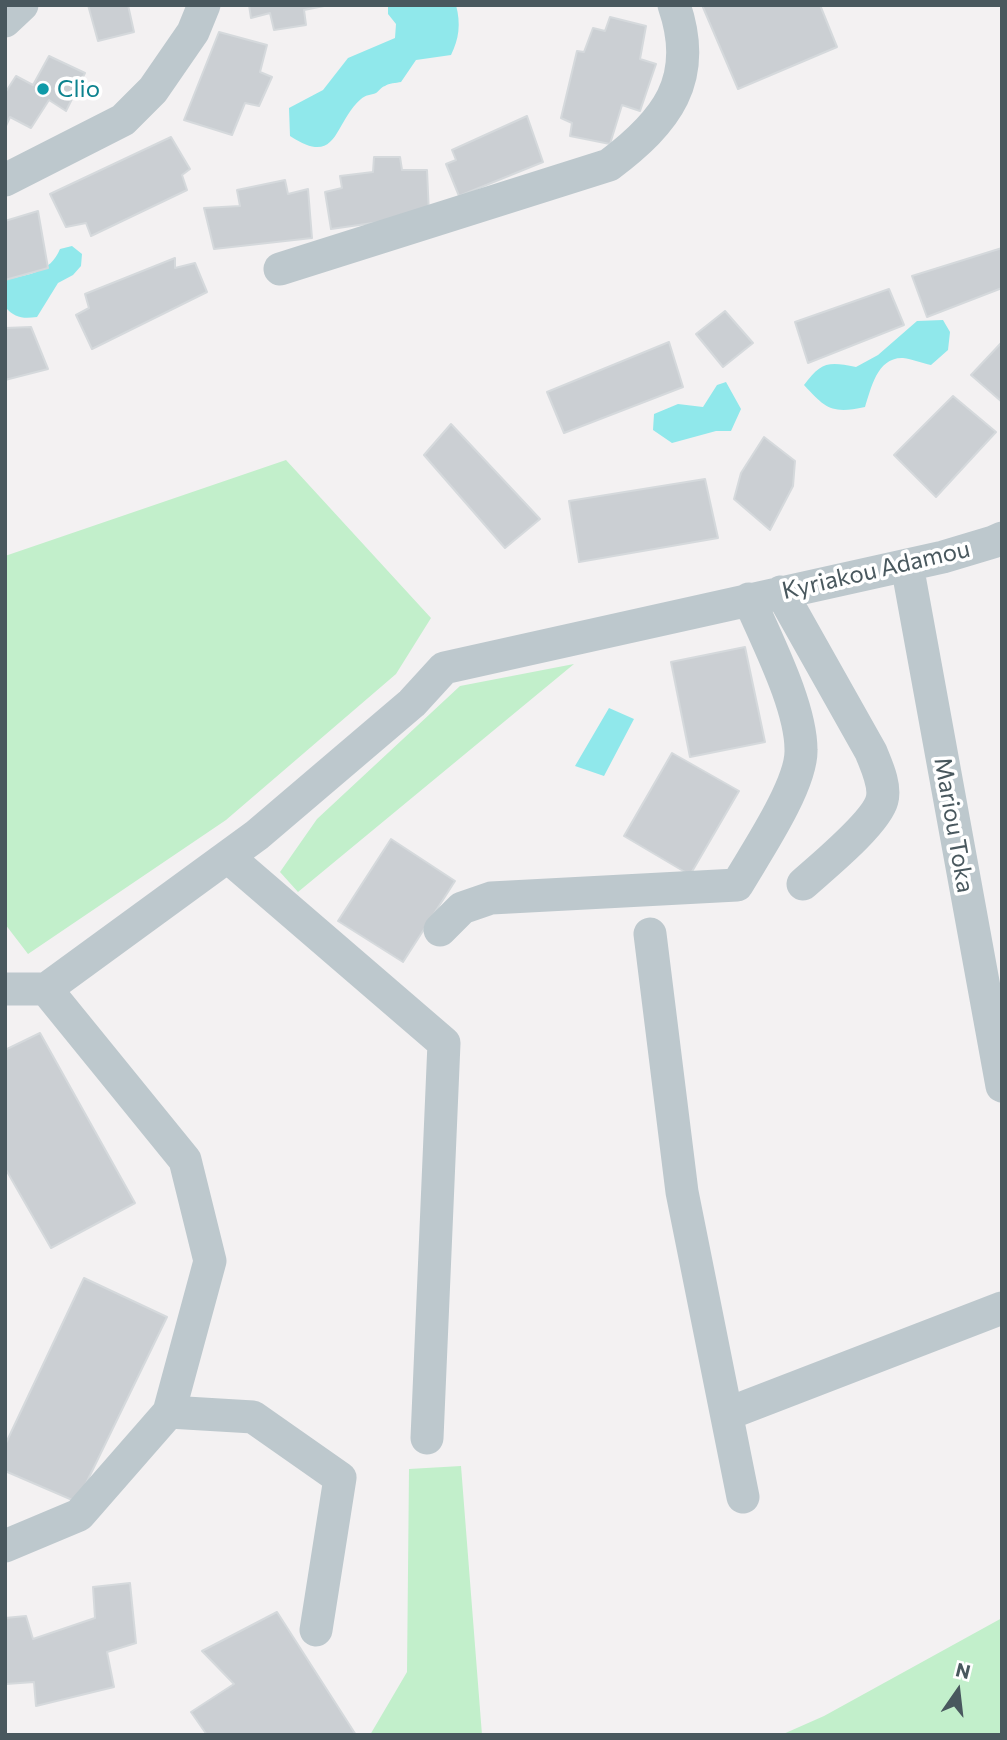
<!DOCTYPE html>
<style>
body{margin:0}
#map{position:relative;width:1007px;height:1740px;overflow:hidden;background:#f3f1f2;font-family:Commissioner,sans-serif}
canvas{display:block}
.frame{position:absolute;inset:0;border:7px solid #49585e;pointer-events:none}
.north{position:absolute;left:923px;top:1656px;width:70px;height:70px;-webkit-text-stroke:5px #fff;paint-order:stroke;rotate:14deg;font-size:19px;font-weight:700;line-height:28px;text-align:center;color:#49585e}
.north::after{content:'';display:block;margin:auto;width:24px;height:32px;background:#49585e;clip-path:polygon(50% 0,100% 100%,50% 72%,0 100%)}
</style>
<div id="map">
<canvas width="1007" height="1740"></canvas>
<div class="frame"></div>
<div class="north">N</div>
</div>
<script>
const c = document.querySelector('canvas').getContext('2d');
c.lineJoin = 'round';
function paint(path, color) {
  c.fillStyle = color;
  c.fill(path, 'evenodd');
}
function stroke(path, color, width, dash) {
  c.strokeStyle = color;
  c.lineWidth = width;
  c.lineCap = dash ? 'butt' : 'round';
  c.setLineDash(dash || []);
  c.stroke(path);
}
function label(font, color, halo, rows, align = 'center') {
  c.font = font + ' Commissioner,sans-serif';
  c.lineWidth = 7;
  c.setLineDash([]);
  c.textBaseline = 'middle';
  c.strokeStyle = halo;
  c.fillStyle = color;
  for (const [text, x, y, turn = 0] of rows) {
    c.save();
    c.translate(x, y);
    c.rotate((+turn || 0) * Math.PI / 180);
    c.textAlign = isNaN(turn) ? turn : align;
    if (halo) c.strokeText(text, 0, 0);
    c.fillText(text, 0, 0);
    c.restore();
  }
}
const green = new Path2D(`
 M 286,460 L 431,618 L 396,674 L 226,820 L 28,954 L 5,924 L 5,556 Z
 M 574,664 L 298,892 L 280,872 L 317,819 L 460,686 Z
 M 461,1466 L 482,1735 L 370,1735 L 407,1672 L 409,1469 Z
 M 1002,1618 L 1002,1735 L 781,1735 L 824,1716 Z`);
const water = new Path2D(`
 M 388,5 L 456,5 C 461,24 459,39 451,55 L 416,60 L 401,82 C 396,83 389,83 385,86 C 381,87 379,91 376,93 C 371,95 365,95 361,99 C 333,123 339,168 290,136 L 289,108 L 323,90 L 348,58 L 395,38 L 396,24 L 388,14 Z
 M 72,246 L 82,254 L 81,266 L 73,275 L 58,283 L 37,317 C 23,319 15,318 5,307 L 5,280 C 29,274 50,273 60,249 Z
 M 943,320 L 950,332 L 948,350 L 931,365 C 922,363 912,359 903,358 C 877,357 871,389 865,407 C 832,414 826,409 804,385 C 821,362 828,361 856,367 L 878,355 L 917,321 Z
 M 726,382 L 741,409 L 731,431 L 716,431 L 672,443 L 653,430 L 654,414 L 678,404 L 703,407 L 717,385 Z
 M 609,708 L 634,719 L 604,776 L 575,766 Z`);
const building = new Path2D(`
 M 88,5 L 128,5 L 134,32 L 98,41 Z
 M 249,5 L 329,5 L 304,10 L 306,25 L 274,30 L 270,13 L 251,18 Z
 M 702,5 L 820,5 L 837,47 L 738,89 Z
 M 610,17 L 646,26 L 640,59 L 656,64 L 640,111 L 622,105 L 610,144 L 570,136 L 572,123 L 561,118 L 577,51 L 584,52 L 593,28 L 605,31 Z
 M 219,32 L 267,45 L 260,72 L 272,77 L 259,106 L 245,103 L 232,135 L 184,120 Z
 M 49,56 L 85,73 L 66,111 L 49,100 L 31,128 L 10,117 L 5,128 L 5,93 L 16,76 L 33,85 Z
 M 527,116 L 543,162 L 459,196 L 446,164 L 456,160 L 452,150 Z
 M 171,137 L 190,169 L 182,175 L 187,190 L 91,236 L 86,223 L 66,227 L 50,194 Z
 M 374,157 L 400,157 L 402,170 L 427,170 L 429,215 L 331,229 L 325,192 L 342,188 L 340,176 L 373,172 Z
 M 285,180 L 288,194 L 308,189 L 312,238 L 214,249 L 204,208 L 240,206 L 237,190 Z
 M 38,211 L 48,268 L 5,280 L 5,221 Z
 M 1002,248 L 1002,288 L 927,317 L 912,276 Z
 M 175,258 L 175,268 L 195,263 L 207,292 L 92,349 L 76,315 L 89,308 L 85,294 Z
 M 889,289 L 904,325 L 808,363 L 795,322 Z
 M 725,311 L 753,343 L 723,367 L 696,334 Z
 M 31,327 L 48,369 L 5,380 L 5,328 Z
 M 669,342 L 683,387 L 564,433 L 547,392 Z
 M 1002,342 L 1002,402 L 971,375 Z
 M 953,396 L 996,432 L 936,497 L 894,455 Z
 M 451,424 L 540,519 L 505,548 L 424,455 Z
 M 764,437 L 795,461 L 793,486 L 770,530 L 734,499 L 741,473 Z
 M 705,479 L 718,538 L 579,562 L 569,501 Z
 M 745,647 L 765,742 L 690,757 L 671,662 Z
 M 672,753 L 739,791 L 690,875 L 624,836 Z
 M 391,839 L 455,881 L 403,962 L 338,921 Z
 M 40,1033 L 135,1203 L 51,1248 L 5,1168 L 5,1050 Z
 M 84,1278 L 167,1317 L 77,1502 L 5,1471 L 5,1445 Z
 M 130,1583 L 136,1643 L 107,1652 L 114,1687 L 36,1706 L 34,1682 L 6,1684 L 5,1618 L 26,1616 L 33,1639 L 95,1618 L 93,1587 Z
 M 277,1612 L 356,1735 L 207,1735 L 191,1712 L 234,1684 L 202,1651 Z`);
const minor = new Path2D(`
 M 5,21 L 22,5
 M 5,180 L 123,120 L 153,90 L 193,32 L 204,5
 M 280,269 L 609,165 C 666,122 700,80 674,5
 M 907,565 L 1002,1086
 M 781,592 L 871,752 C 876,765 886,785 882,800 C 876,823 823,866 803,884
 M 228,857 L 444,1043 L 427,1438
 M 440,930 L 462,908 L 491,898 L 737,885 C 755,854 802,785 801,750 C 801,706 767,641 749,599
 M 650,934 L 682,1192 L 743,1497
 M 5,989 L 46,989 L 185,1160 L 210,1261 L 169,1412 L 79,1515 L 5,1546
 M 46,989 L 257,835 L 412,703 L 444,668 L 943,557 L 993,542 L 1002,538
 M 169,1412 L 253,1417 L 340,1478 L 316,1630
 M 727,1414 L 1002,1308`);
const markers = [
 [43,89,7,"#0f9aa8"]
];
const cultureNames = [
 ["Clio",57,89]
];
const streetNames = [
 ["Kyriakou Adamou",876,570,-13],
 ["Mariou Toka",954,825,80]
];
paint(green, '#c2efcb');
paint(water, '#90e8eb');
paint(building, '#cbcfd3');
stroke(building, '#d5d9dc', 2);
stroke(minor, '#bdc8cd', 33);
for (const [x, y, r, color] of markers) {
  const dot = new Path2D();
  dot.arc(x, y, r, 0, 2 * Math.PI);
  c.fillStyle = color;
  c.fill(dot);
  stroke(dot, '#fff', 2.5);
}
label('24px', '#0d838f', '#fff', cultureNames, 'left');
label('24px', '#49585e', '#fff', streetNames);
</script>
